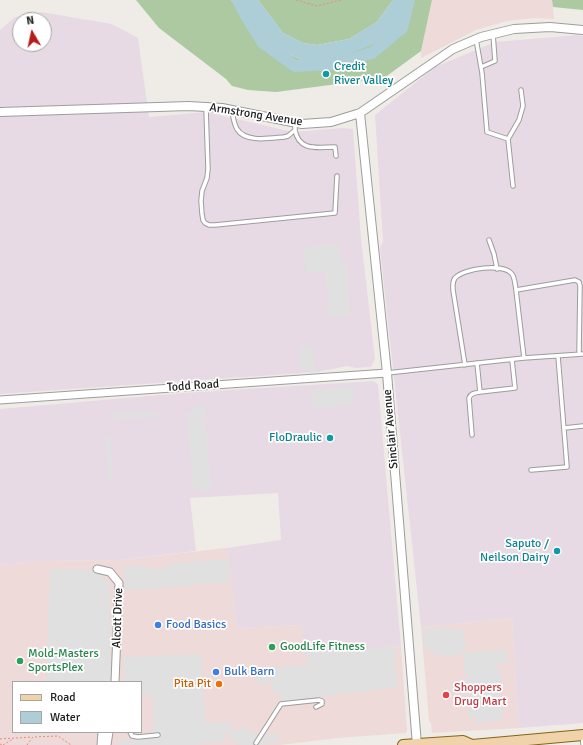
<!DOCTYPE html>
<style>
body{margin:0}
#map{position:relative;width:583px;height:745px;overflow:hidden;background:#efece7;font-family:Signika,sans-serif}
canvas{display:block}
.legend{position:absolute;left:12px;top:681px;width:130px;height:52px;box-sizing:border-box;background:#fff;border:1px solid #a6a6a6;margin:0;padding:5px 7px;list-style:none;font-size:12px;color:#202020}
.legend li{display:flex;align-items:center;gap:8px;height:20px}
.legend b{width:20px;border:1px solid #a6a6a6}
.north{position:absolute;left:12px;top:12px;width:40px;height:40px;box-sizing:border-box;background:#fff;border:1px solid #a6a6a6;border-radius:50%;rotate:351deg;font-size:11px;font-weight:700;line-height:16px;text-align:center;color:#202020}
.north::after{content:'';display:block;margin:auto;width:14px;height:18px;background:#b61c19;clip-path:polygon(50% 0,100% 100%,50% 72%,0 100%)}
</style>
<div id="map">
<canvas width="583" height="745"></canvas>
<ul class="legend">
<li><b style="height:5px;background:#f0d3ab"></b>Road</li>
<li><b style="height:11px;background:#adcdd7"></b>Water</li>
</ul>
<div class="north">N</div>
</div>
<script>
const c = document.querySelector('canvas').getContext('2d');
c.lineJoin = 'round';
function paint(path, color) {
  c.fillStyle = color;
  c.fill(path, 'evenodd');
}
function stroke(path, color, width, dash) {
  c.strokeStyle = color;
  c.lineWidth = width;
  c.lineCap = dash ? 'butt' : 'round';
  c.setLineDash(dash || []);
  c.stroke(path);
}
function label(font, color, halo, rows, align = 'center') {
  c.font = font + ' Signika,sans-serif';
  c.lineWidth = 3.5;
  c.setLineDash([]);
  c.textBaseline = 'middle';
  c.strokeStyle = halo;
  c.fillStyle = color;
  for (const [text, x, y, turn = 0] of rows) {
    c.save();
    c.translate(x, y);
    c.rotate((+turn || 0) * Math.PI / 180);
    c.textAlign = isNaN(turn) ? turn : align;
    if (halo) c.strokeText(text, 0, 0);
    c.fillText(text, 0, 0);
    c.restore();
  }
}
const commercial = new Path2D(`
 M 432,0 L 552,0 L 554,19 L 536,18 L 507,21 L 476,30 L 421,58 L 421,51 Z
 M 227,548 L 237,628 L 302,625 L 305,655 L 401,646 L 407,730 L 406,733 L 338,738 L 280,745 L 0,745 L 0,564 L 36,561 L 121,560 ZM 13,682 L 141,682 L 141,732 L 13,732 Z
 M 512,618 L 519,728 L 432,733 L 431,723 L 429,721 L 421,627 Z`);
const industrial = new Path2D(`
 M 41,12 L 112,24 L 138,38 L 149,117 L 206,112 L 293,132 L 343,128 L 353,129 L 361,238 L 375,359 L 371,367 L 356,368 L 347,366 L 318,372 L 0,394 L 0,30 L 15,17 ZM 20,20 L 44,20 L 44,44 L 20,44 Z
 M 578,35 L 583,36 L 583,723 L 519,728 L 512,618 L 421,627 L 380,248 L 383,241 L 375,115 L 435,67 L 495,42 Z
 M 373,381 L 378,384 L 401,646 L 304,655 L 302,625 L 237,628 L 227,548 L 281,540 L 278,493 L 190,498 L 196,551 L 121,560 L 36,561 L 0,564 L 0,409 L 183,393 Z`);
const forest = new Path2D(`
 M 136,0 L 231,0 L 249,24 L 267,39 L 288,54 L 310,63 L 395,26 L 409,11 L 413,0 L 432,0 L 421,51 L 384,78 L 276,92 L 248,90 L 232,86 L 226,79 L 159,28 Z
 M 258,0 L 393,0 L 377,22 L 349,39 L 317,45 L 303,43 L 283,33 Z
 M 552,0 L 583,0 L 583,10 L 553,7 Z`);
const parking = new Path2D(`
 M 339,243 L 340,261 L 346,260 L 351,315 L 329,317 L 325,272 L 306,273 L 303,247 Z
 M 313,345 L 315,370 L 301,371 L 299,347 Z
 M 353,386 L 354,405 L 312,409 L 311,390 Z
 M 205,406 L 206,419 L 200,420 L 200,423 L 206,423 L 211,488 L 208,488 L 208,491 L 200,492 L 199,489 L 193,489 L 187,413 L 192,413 L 192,407 Z
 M 157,411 L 157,417 L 109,419 L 109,413 Z
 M 110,436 L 113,479 L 108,479 L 105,437 Z
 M 228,559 L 229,582 L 125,591 L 123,567 L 148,566 L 148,569 L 170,567 L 170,563 Z
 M 50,569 L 100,570 L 101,576 L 106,581 L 110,581 L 111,682 L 46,682 Z
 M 450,627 L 450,630 L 460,629 L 460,631 L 464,631 L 466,650 L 461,651 L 461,655 L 438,656 L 425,649 L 427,644 L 424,645 L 422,631 L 427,631 L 427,629 Z
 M 394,647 L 397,687 L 282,701 L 281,693 L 273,693 L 272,682 L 257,684 L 255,669 L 308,665 L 307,653 Z
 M 507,649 L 508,663 L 495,664 L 496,669 L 500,668 L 504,713 L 501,713 L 502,720 L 476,723 L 475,717 L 468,717 L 467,711 L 473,710 L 472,704 L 467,705 L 465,676 L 468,676 L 468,674 L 465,674 L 463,653 Z
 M 201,654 L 205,723 L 234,722 L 222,742 L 201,744 L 200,745 L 118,745 L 118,740 L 153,739 L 153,696 L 141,695 L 141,682 L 124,682 L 124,657 Z
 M 241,726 L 257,735 L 280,733 L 275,743 L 259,745 L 239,745 L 228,738 L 233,729 L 238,731 Z`);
const water = new Path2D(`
 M 231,0 L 258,0 L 283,33 L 303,43 L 317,45 L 349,39 L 377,22 L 393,0 L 413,0 L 409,11 L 395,26 L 374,44 L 328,62 L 310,63 L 288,54 L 267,39 L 249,24 Z`);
const river = new Path2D(`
 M 238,0 L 245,14 L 263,43 L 295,66 L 333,64 L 372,53 L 402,28 L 409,0`);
const path = new Path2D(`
 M 296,0 L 317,6 L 341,0
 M 0,739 L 32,737
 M 0,744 L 2,745
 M 3,745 L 13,739
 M 27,745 L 33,737 L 58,736 L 71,745`);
const service = new Path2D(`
 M 476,39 L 482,73 L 487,132 L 508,139 L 513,186
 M 481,67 L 495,61 L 493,34
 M 206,108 L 208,169 L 207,178 L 202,191 L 201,201 L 202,214 L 203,220 L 205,223 L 209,225 L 215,225 L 335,213 L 337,176
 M 232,111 C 233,117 234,124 237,129 C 245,143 271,138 284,137 L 288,136 L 295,130 L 295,123
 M 295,130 C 299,152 318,147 335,147 L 336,156
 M 508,139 L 519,120 L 523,106 L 521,90
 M 489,240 L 494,254 L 497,269
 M 516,290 L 575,280 L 579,282 L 580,286 L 579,354
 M 477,363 L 480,392 L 515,388 L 512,360
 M 465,365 L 453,290 C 453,286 452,282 455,278 C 464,268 504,263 512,274 C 515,278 515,285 516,290 L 524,358
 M 387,373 L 524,358 L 583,354
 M 564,428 L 583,426
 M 472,435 L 469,398 C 471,393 475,393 480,392
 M 531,470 L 567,467 L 558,356
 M 130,732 L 132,736 L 138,737 L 158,735
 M 582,735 L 583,744
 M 256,743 L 281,704 L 319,700 L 322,701 L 322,704 L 316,707`);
const minor = new Path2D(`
 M 0,400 L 387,373
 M 97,569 L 110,572 L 119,583 L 115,682
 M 101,745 L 102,732
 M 107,745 L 109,732`);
const tertiary = new Path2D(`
 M 0,112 L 189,106 L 222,108 L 302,124 L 331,122 L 360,113 L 453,49 L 481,37 L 514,29 L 550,27 L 583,30
 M 360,113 L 387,373 L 417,745`);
const primary = new Path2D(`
 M 403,745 L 463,741 L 472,745 L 583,735`);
const markers = [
 [326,74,4,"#0f9aa8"],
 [330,438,4,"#0f9aa8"],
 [557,551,4,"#0f9aa8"],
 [158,625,4,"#3f7fe0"],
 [272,647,4,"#2e9e5b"],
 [20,661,4,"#2e9e5b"],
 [216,672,4,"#3f7fe0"],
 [219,684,4,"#e8710a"],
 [446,695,4,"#e0444e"]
];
const cultureNames = [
 ["Credit",334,67,"left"],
 ["River Valley",334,81,"left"],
 ["FloDraulic",322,438],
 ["Saputo /",549,544],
 ["Neilson Dairy",549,558]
];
const streetNames = [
 ["Armstrong Avenue",256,115,9],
 ["Todd Road",193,386,-4],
 ["Sinclair Avenue",391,429,-95],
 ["Alcott Drive",118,618,-88]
];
const shopNames = [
 ["Food Basics",166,625],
 ["Bulk Barn",224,672]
];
const leisureNames = [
 ["GoodLife Fitness",280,647],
 ["Mold-Masters",28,654],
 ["SportsPlex",28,668]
];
const foodNames = [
 ["Pita Pit",211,684]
];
const healthNames = [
 ["Shoppers",454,688],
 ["Drug Mart",454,702]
];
paint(commercial, '#eddad9');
paint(industrial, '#e7dae4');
paint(forest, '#acc9a1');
paint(parking, '#e0e0e0');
paint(water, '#adcdd7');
stroke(river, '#adcdd7', 12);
stroke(service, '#9d9d9d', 5.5);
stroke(minor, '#9d9d9d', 9);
stroke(tertiary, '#9d9d9d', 10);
stroke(primary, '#886313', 12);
stroke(path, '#e98b7e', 1, [2, 2]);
stroke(service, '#fff', 3.5);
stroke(minor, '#fff', 7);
stroke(tertiary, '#fff', 8);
stroke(primary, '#f0d3ab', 10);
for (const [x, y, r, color] of markers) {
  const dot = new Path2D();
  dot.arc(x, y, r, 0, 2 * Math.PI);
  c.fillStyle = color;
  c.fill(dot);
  stroke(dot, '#fff', 1.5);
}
label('12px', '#0d838f', '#fff', cultureNames, 'right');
label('12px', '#202020', '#fff', streetNames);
label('12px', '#366cbe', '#fff', shopNames, 'left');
label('12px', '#27864d', '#fff', leisureNames, 'left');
label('12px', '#c56008', '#fff', foodNames, 'right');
label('12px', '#be3a42', '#fff', healthNames, 'left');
</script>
